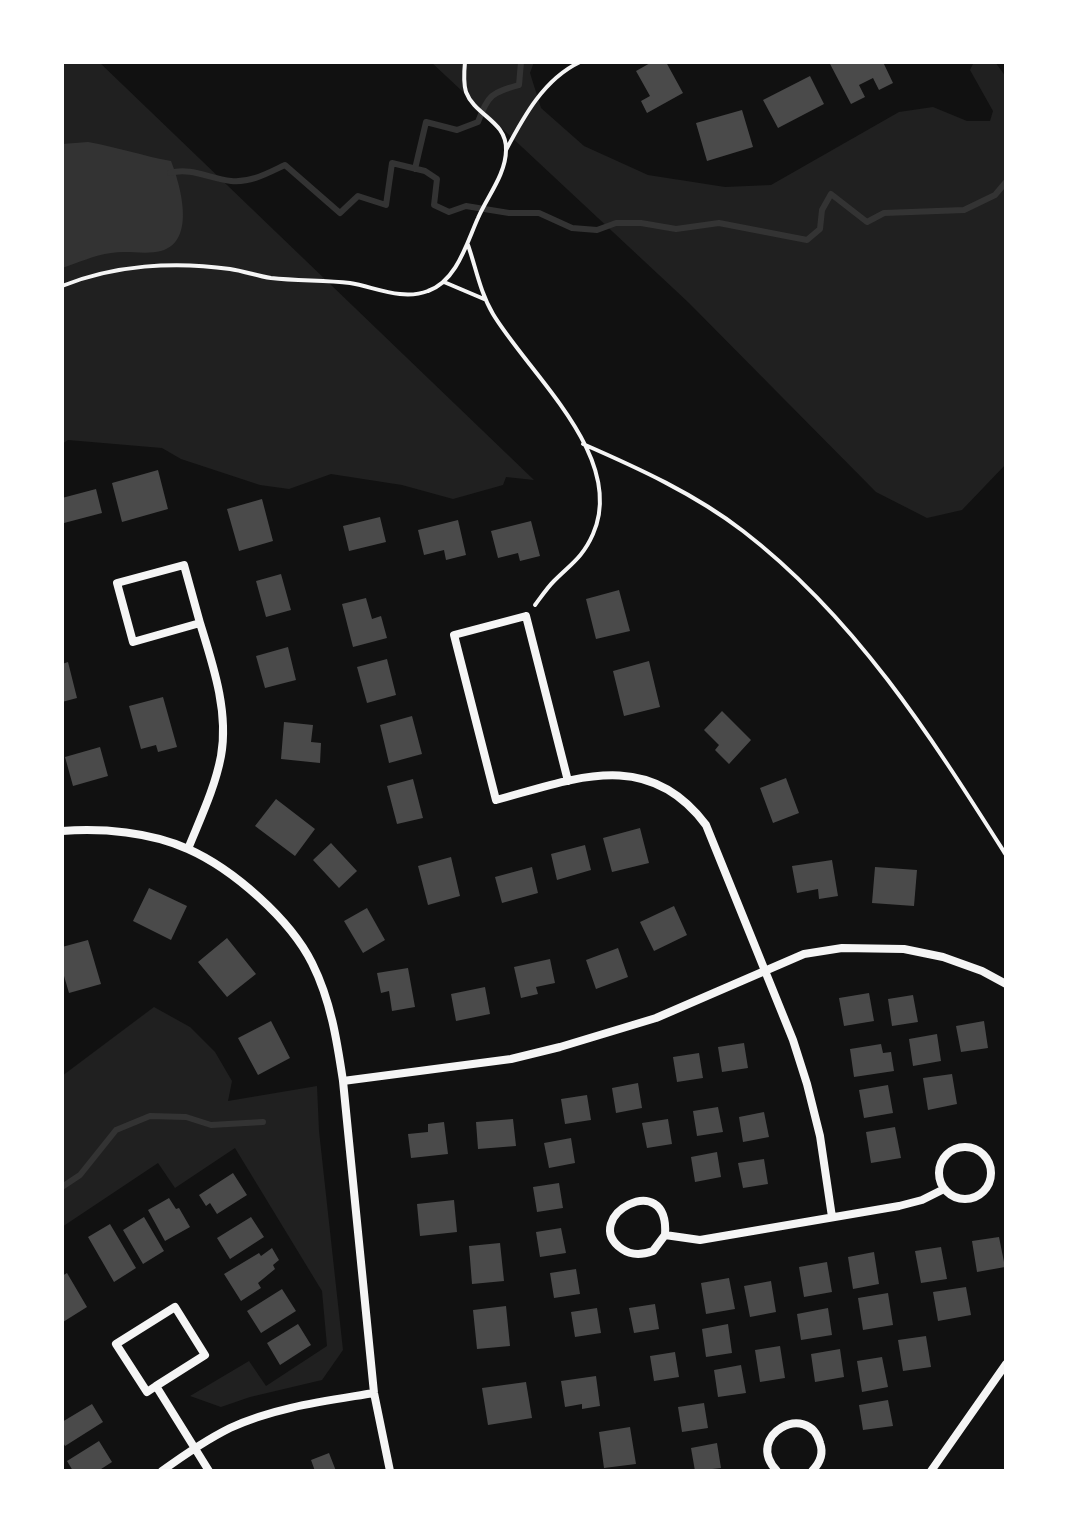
<!DOCTYPE html>
<style>
body{margin:0}
#map{position:relative;width:1068px;height:1533px;overflow:hidden;background:#111;font-family:"Golos Text",sans-serif}
canvas{display:block}
.frame{position:absolute;inset:0;border:64px solid #fff;pointer-events:none}
</style>
<div id="map">
<canvas width="1068" height="1533"></canvas>
<div class="frame"></div>
</div>
<script>
const c = document.querySelector('canvas').getContext('2d');
c.lineJoin = 'round';
function paint(path, color) {
  c.fillStyle = color;
  c.fill(path, 'evenodd');
}
function stroke(path, color, width, dash) {
  c.strokeStyle = color;
  c.lineWidth = width;
  c.lineCap = dash ? 'butt' : 'round';
  c.setLineDash(dash || []);
  c.stroke(path);
}
const green = new Path2D(`
 M 62,62 L 99,62 L 534,480 L 506,477 L 503,485 L 453,499 L 402,485 L 331,474 L 289,489 L 260,485 L 181,459 L 162,448 L 68,440 L 62,444 Z
 M 431,62 L 534,62 L 530,73 L 541,108 L 584,146 L 648,175 L 725,187 L 771,185 L 899,112 L 933,107 L 967,121 L 990,121 L 993,111 L 970,70 L 974,62 L 995,62 L 1006,77 L 1006,464 L 962,510 L 927,518 L 876,492 L 689,303 Z
 M 154,1007 L 190,1027 L 215,1052 L 232,1081 L 228,1101 L 317,1086 L 319,1131 L 343,1350 L 322,1380 L 250,1397 L 221,1407 L 190,1396 L 249,1361 L 266,1386 L 327,1346 L 322,1291 L 235,1148 L 175,1188 L 158,1163 L 62,1227 L 62,1076 Z`);
const water = new Path2D(`
 M 88,142 C 117,147 143,156 171,161 C 180,184 197,241 161,251 C 145,255 127,250 111,253 C 94,255 78,263 62,268 L 62,144 Z`);
const stream = new Path2D(`
 M 415,169 L 426,122 L 457,130 L 478,122 C 488,94 492,93 519,85 L 521,62
 M 170,173 C 191,167 210,179 231,181 C 251,183 268,173 285,165 L 340,213 L 358,196 L 386,205 L 392,163 L 425,171 L 437,179 L 434,205 L 449,212 L 466,206 L 509,213 L 539,213 L 572,228 L 597,230 L 616,223 L 641,223 L 676,229 L 719,223 L 807,240 L 820,229 L 822,210 L 831,194 L 867,222 L 884,213 L 964,210 L 995,195 L 1006,182
 M 62,1187 L 80,1175 L 116,1130 L 150,1116 L 186,1117 L 211,1125 L 263,1122`);
const building = new Path2D(`
 M 652,62 L 666,62 L 683,93 L 647,113 L 641,101 L 650,96 L 636,71 Z
 M 829,62 L 883,62 L 893,83 L 879,90 L 873,78 L 859,85 L 865,97 L 851,104 Z
 M 810,76 L 824,104 L 778,128 L 763,100 Z
 M 742,110 L 753,147 L 707,161 L 696,123 Z
 M 158,470 L 168,509 L 122,522 L 112,483 Z
 M 96,489 L 102,513 L 64,523 L 62,498 Z
 M 262,499 L 273,541 L 239,551 L 227,509 Z
 M 380,517 L 386,542 L 349,551 L 343,526 Z
 M 458,520 L 466,555 L 446,560 L 444,550 L 424,555 L 418,530 Z
 M 531,521 L 540,556 L 520,561 L 518,553 L 498,558 L 491,531 Z
 M 281,574 L 291,610 L 266,617 L 256,581 Z
 M 619,590 L 630,631 L 596,639 L 586,599 Z
 M 366,598 L 372,619 L 381,616 L 387,638 L 353,647 L 342,604 Z
 M 288,647 L 296,680 L 265,688 L 256,656 Z
 M 387,659 L 396,695 L 367,703 L 357,667 Z
 M 649,661 L 660,707 L 624,716 L 613,671 Z
 M 68,662 L 77,698 L 62,702 L 62,664 Z
 M 163,697 L 177,747 L 158,752 L 156,745 L 141,749 L 129,706 Z
 M 722,711 L 751,740 L 729,764 L 715,750 L 719,745 L 704,730 Z
 M 412,716 L 422,754 L 389,763 L 380,725 Z
 M 284,722 L 313,725 L 311,742 L 321,743 L 320,763 L 281,759 Z
 M 100,747 L 108,776 L 73,786 L 65,757 Z
 M 786,778 L 799,813 L 773,823 L 760,788 Z
 M 413,779 L 423,818 L 397,824 L 387,786 Z
 M 276,799 L 315,829 L 295,856 L 255,826 Z
 M 640,828 L 649,863 L 612,872 L 603,838 Z
 M 331,843 L 357,871 L 339,888 L 313,860 Z
 M 585,845 L 591,870 L 557,880 L 551,854 Z
 M 451,857 L 460,896 L 428,905 L 418,866 Z
 M 832,860 L 838,896 L 819,899 L 818,889 L 797,893 L 792,866 Z
 M 532,867 L 538,893 L 502,903 L 495,877 Z
 M 875,867 L 917,870 L 914,906 L 872,903 Z
 M 149,888 L 187,906 L 171,940 L 133,921 Z
 M 674,906 L 687,935 L 654,951 L 640,922 Z
 M 367,908 L 385,940 L 363,953 L 344,921 Z
 M 227,938 L 256,974 L 227,997 L 198,962 Z
 M 88,940 L 101,984 L 69,993 L 62,969 L 62,947 Z
 M 618,948 L 628,977 L 596,989 L 586,960 Z
 M 550,959 L 555,983 L 536,987 L 538,994 L 521,998 L 514,967 Z
 M 408,968 L 415,1007 L 392,1011 L 389,991 L 381,993 L 377,973 Z
 M 485,987 L 490,1014 L 456,1021 L 451,994 Z
 M 869,993 L 874,1021 L 844,1026 L 839,998 Z
 M 913,995 L 918,1022 L 892,1026 L 888,999 Z
 M 271,1021 L 290,1058 L 258,1075 L 238,1038 Z
 M 984,1021 L 988,1048 L 961,1052 L 956,1026 Z
 M 937,1034 L 941,1061 L 913,1066 L 909,1039 Z
 M 744,1043 L 748,1068 L 722,1072 L 718,1047 Z
 M 881,1044 L 883,1053 L 891,1052 L 894,1071 L 854,1077 L 850,1049 Z
 M 699,1053 L 703,1078 L 677,1082 L 673,1057 Z
 M 952,1074 L 957,1104 L 928,1110 L 923,1078 Z
 M 638,1083 L 642,1108 L 616,1113 L 612,1088 Z
 M 888,1085 L 893,1113 L 864,1118 L 859,1090 Z
 M 587,1095 L 591,1120 L 565,1124 L 561,1099 Z
 M 718,1107 L 723,1132 L 697,1136 L 693,1111 Z
 M 764,1112 L 769,1137 L 743,1142 L 739,1117 Z
 M 513,1119 L 516,1146 L 478,1149 L 476,1122 Z
 M 668,1119 L 672,1144 L 647,1148 L 642,1123 Z
 M 444,1122 L 448,1154 L 411,1158 L 408,1134 L 428,1132 L 428,1124 Z
 M 895,1127 L 901,1158 L 871,1163 L 866,1132 Z
 M 571,1138 L 575,1163 L 549,1168 L 544,1143 Z
 M 717,1152 L 721,1177 L 695,1182 L 691,1157 Z
 M 764,1159 L 768,1184 L 743,1188 L 738,1163 Z
 M 233,1173 L 247,1195 L 217,1214 L 210,1203 L 206,1206 L 199,1195 Z
 M 559,1183 L 563,1208 L 537,1212 L 533,1187 Z
 M 169,1198 L 176,1209 L 179,1208 L 190,1227 L 165,1241 L 148,1210 Z
 M 454,1200 L 457,1232 L 420,1236 L 417,1204 Z
 M 144,1217 L 164,1251 L 143,1264 L 123,1230 Z
 M 251,1217 L 264,1237 L 230,1259 L 217,1238 Z
 M 110,1224 L 136,1268 L 114,1282 L 88,1237 Z
 M 561,1228 L 566,1253 L 540,1257 L 536,1232 Z
 M 999,1237 L 1005,1267 L 977,1272 L 972,1241 Z
 M 500,1243 L 504,1281 L 472,1284 L 469,1246 Z
 M 941,1247 L 947,1279 L 921,1283 L 915,1251 Z
 M 272,1248 L 279,1260 L 273,1265 L 275,1269 L 258,1283 L 261,1288 L 241,1301 L 224,1274 L 259,1253 L 261,1256 Z
 M 874,1252 L 879,1284 L 853,1289 L 848,1257 Z
 M 827,1262 L 832,1292 L 804,1297 L 799,1267 Z
 M 576,1269 L 580,1294 L 554,1298 L 550,1273 Z
 M 67,1273 L 87,1307 L 63,1322 L 62,1276 Z
 M 729,1278 L 735,1309 L 706,1314 L 701,1283 Z
 M 771,1281 L 776,1312 L 750,1317 L 744,1286 Z
 M 966,1287 L 971,1315 L 938,1321 L 933,1292 Z
 M 282,1289 L 296,1311 L 261,1333 L 247,1311 Z
 M 888,1293 L 893,1325 L 863,1330 L 858,1298 Z
 M 655,1304 L 659,1329 L 634,1333 L 629,1308 Z
 M 506,1306 L 510,1346 L 477,1349 L 473,1310 Z
 M 597,1308 L 601,1333 L 575,1337 L 571,1312 Z
 M 828,1308 L 832,1335 L 801,1340 L 797,1314 Z
 M 298,1324 L 311,1345 L 280,1365 L 267,1343 Z
 M 728,1324 L 732,1353 L 706,1357 L 702,1329 Z
 M 926,1336 L 931,1367 L 903,1371 L 898,1340 Z
 M 780,1346 L 785,1378 L 760,1382 L 755,1350 Z
 M 840,1349 L 844,1377 L 815,1382 L 811,1354 Z
 M 675,1352 L 679,1377 L 654,1381 L 650,1356 Z
 M 882,1357 L 888,1387 L 862,1392 L 857,1361 Z
 M 741,1365 L 746,1393 L 718,1397 L 714,1370 Z
 M 596,1376 L 600,1406 L 582,1409 L 582,1404 L 565,1407 L 561,1381 Z
 M 526,1382 L 532,1418 L 488,1425 L 482,1388 Z
 M 888,1400 L 893,1426 L 863,1430 L 859,1405 Z
 M 704,1403 L 708,1428 L 682,1432 L 678,1407 Z
 M 92,1404 L 103,1422 L 65,1446 L 62,1441 L 62,1422 Z
 M 630,1427 L 636,1464 L 604,1468 L 599,1432 Z
 M 99,1441 L 112,1462 L 98,1471 L 73,1471 L 67,1461 Z
 M 717,1443 L 721,1468 L 695,1471 L 691,1448 Z
 M 329,1453 L 336,1471 L 315,1471 L 311,1460 Z`);
const path = new Path2D(`
 M 506,150 C 524,116 544,79 580,62
 M 468,245 C 476,268 480,292 493,314 C 529,374 627,457 593,534 C 583,557 571,564 554,581 C 547,588 541,597 535,605
 M 444,282 L 484,299
 M 62,286 C 114,265 174,261 230,269 C 244,271 257,276 271,278 C 298,281 324,280 350,283 C 375,287 402,301 428,291 C 457,281 467,242 478,218 C 487,197 506,174 506,150 C 507,121 475,116 466,92 C 463,82 464,72 465,62
 M 583,444 C 638,468 695,494 743,531 C 856,618 931,737 1006,855`);
const minor = new Path2D(`
 M 568,781 L 526,616 L 454,635 L 496,800 C 574,779 648,747 706,825 L 793,1040 L 807,1084 L 820,1136 L 832,1217
 M 62,831 C 103,828 150,832 188,849 C 233,869 290,919 312,963 C 331,1001 337,1041 343,1081 L 374,1393 L 390,1471
 M 188,849 C 200,819 215,788 221,756 C 229,712 213,665 200,623 L 133,642 L 117,583 L 184,565 L 200,623
 M 343,1081 L 511,1059 L 560,1047 L 656,1018 L 804,954 L 842,948 L 904,949 L 943,957 L 982,971 L 1006,984
 M939 1173a26 26 0 1 1 52 0a26 26 0 1 1-52 0Z
 M 665,1235 L 653,1251 C 642,1255 632,1256 622,1249 C 578,1218 670,1166 665,1235 L 700,1240 L 899,1206 L 922,1200 L 944,1189
 M 156,1386 L 205,1355 L 175,1307 L 116,1344 L 147,1392 L 156,1386 L 209,1471
 M 162,1471 C 184,1455 206,1440 230,1428 C 275,1407 326,1401 374,1393
 M 777,1471 C 743,1436 808,1400 820,1443 C 824,1454 820,1463 812,1471
 M 931,1471 L 1006,1364`);
paint(green, '#202020');
paint(water, '#333');
stroke(stream, '#333', 6);
paint(building, '#4a4a4a');
stroke(path, '#f5f5f5', 4);
stroke(minor, '#f5f5f5', 8);
</script>
